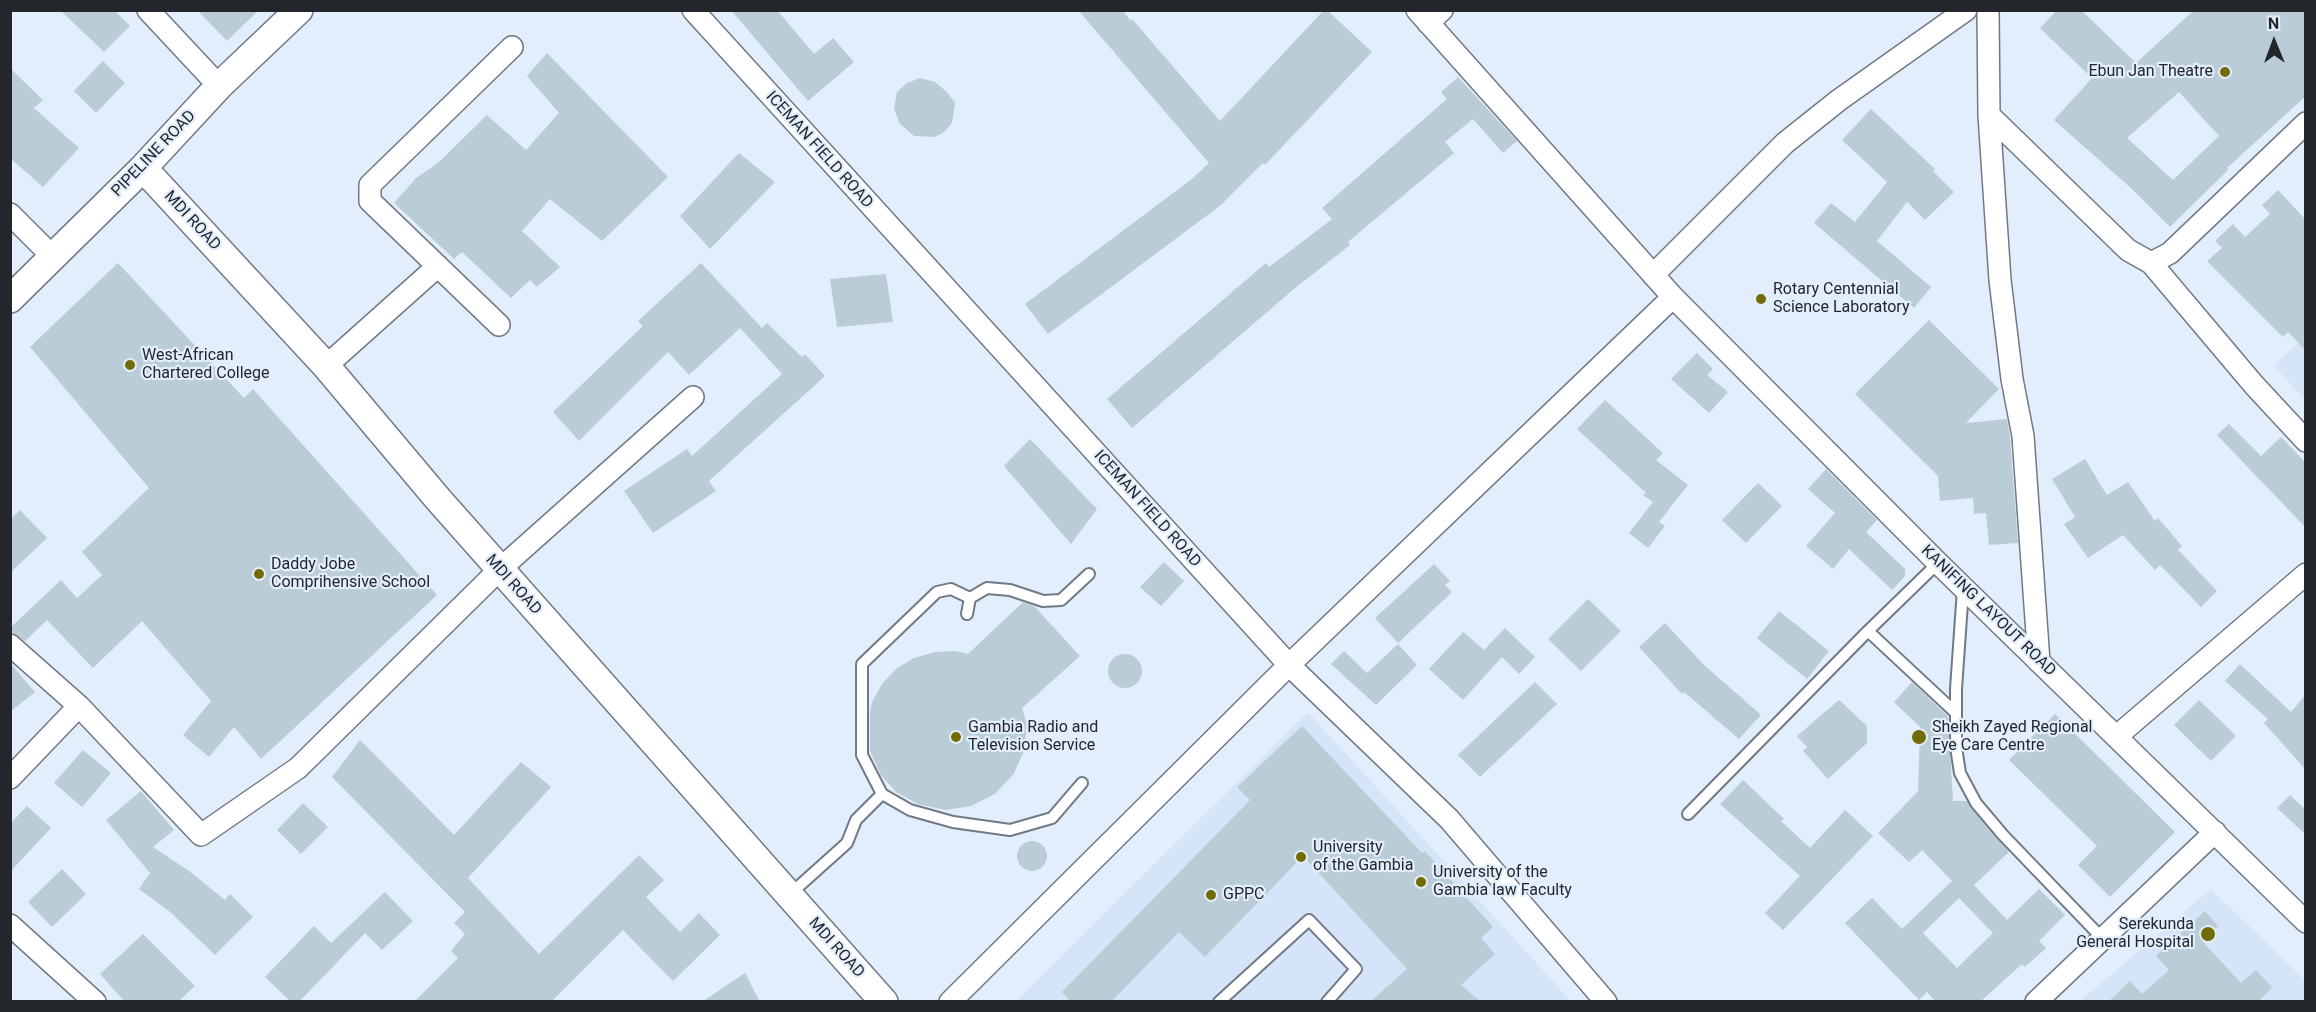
<!DOCTYPE html>
<style>
body{margin:0}
#map{position:relative;width:2316px;height:1012px;overflow:hidden;background:#e3eefc;font-family:Roboto,sans-serif}
canvas{display:block}
.frame{position:absolute;inset:0;border:12px solid #23272c;pointer-events:none}
.north{position:absolute;left:2244px;top:12px;width:60px;height:60px;-webkit-text-stroke:4px #e3eefc;paint-order:stroke;rotate:359deg;font-size:16px;font-weight:700;line-height:24px;text-align:center;color:#23272c}
.north::after{content:'';display:block;margin:auto;width:21px;height:27px;background:#23272c;clip-path:polygon(50% 0,100% 100%,50% 72%,0 100%)}
</style>
<div id="map">
<canvas width="2316" height="1012"></canvas>
<div class="frame"></div>
<div class="north">N</div>
</div>
<script>
const c = document.querySelector('canvas').getContext('2d');
c.lineJoin = 'round';
function paint(path, color) {
  c.fillStyle = color;
  c.fill(path, 'evenodd');
}
function stroke(path, color, width, dash) {
  c.strokeStyle = color;
  c.lineWidth = width;
  c.lineCap = dash ? 'butt' : 'round';
  c.setLineDash(dash || []);
  c.stroke(path);
}
function label(font, color, halo, rows, align = 'center') {
  c.font = font + ' Roboto,sans-serif';
  c.lineWidth = 4.5;
  c.setLineDash([]);
  c.textBaseline = 'middle';
  c.strokeStyle = halo;
  c.fillStyle = color;
  for (const [text, x, y, turn = 0] of rows) {
    c.save();
    c.translate(x, y);
    c.rotate((+turn || 0) * Math.PI / 180);
    c.textAlign = isNaN(turn) ? turn : align;
    if (halo) c.strokeText(text, 0, 0);
    c.fillText(text, 0, 0);
    c.restore();
  }
}
const built = new Path2D(`
 M 2305,336 L 2305,400 L 2274,366 Z
 M 1308,712 L 1571,1001 L 1015,1002 Z
 M 2211,889 L 2305,980 L 2305,1001 L 2079,1002 Z`);
const building = new Path2D(`
 M 60,10 L 114,10 L 130,26 L 104,52 Z
 M 197,10 L 259,10 L 227,41 Z
 M 731,10 L 777,10 L 814,54 L 833,38 L 854,62 L 808,101 Z
 M 1078,10 L 1122,10 L 1131,21 L 1132,19 L 1220,121 L 1324,10 L 1327,10 L 1372,52 L 1265,165 L 1263,163 L 1221,205 L 1048,334 L 1025,304 L 1192,179 L 1209,163 Z
 M 2057,10 L 2081,10 L 2136,63 L 2194,10 L 2306,10 L 2306,96 L 2227,168 L 2228,170 L 2170,227 L 2132,189 L 2054,120 L 2092,78 L 2040,28 ZM 2179,92 L 2219,136 L 2173,180 L 2127,138 Z
 M 547,53 L 668,177 L 602,241 L 550,199 L 522,231 L 560,267 L 537,287 L 530,280 L 511,298 L 462,252 L 454,259 L 394,203 L 416,178 L 438,163 L 487,115 L 526,150 L 559,113 L 527,76 Z
 M 103,61 L 125,83 L 96,113 L 74,91 Z
 M 10,68 L 43,100 L 34,108 L 79,148 L 43,187 L 10,158 Z
 M 1458,77 L 1517,141 L 1503,153 L 1473,119 L 1445,142 L 1454,153 L 1348,242 L 1350,245 L 1294,289 L 1132,428 L 1107,399 L 1266,263 L 1269,267 L 1332,219 L 1322,208 L 1447,99 L 1441,92 Z
 M 920,78 L 935,82 L 947,92 L 955,103 L 952,123 L 943,133 L 934,137 L 914,136 L 900,124 L 894,109 L 897,92 L 907,83 Z
 M 1871,109 L 1935,169 L 1933,171 L 1954,192 L 1925,220 L 1907,202 L 1877,241 L 1931,287 L 1914,308 L 1814,223 L 1831,203 L 1855,222 L 1887,182 L 1842,140 Z
 M 739,153 L 775,182 L 710,249 L 680,216 Z
 M 2278,190 L 2306,220 L 2306,351 L 2288,332 L 2283,337 L 2207,261 L 2222,248 L 2215,241 L 2233,224 L 2245,237 L 2270,214 L 2262,205 Z
 M 118,263 L 244,398 L 253,389 L 437,595 L 261,759 L 234,727 L 209,757 L 183,735 L 211,701 L 142,621 L 93,668 L 47,620 L 25,641 L 13,633 L 10,628 L 61,580 L 77,598 L 102,575 L 82,552 L 149,488 L 30,347 Z
 M 701,263 L 762,328 L 767,323 L 802,357 L 805,354 L 825,376 L 709,481 L 716,491 L 653,533 L 624,491 L 687,449 L 692,456 L 782,374 L 740,328 L 689,375 L 668,352 L 579,441 L 553,412 L 643,326 L 638,321 Z
 M 886,274 L 893,322 L 837,327 L 830,279 Z
 M 1929,320 L 1999,389 L 1966,423 L 2007,419 L 2010,438 L 2018,543 L 1989,545 L 1986,513 L 1974,514 L 1973,498 L 1940,501 L 1938,476 L 1855,394 Z
 M 1697,353 L 1713,369 L 1707,375 L 1728,392 L 1709,413 L 1671,379 Z
 M 1605,400 L 1663,453 L 1656,460 L 1688,485 L 1659,522 L 1665,526 L 1648,548 L 1629,533 L 1653,502 L 1643,495 L 1646,493 L 1577,429 Z
 M 2229,424 L 2261,456 L 2281,437 L 2306,463 L 2306,528 L 2217,435 Z
 M 1030,439 L 1097,509 L 1071,544 L 1004,466 Z
 M 2085,459 L 2107,495 L 2128,482 L 2155,521 L 2158,518 L 2182,546 L 2178,550 L 2217,591 L 2201,607 L 2160,565 L 2155,570 L 2123,535 L 2088,558 L 2064,524 L 2075,517 L 2052,479 Z
 M 1826,469 L 1877,520 L 1866,532 L 1905,569 L 1905,576 L 1892,590 L 1849,549 L 1833,569 L 1806,546 L 1835,513 L 1808,489 Z
 M 1758,483 L 1782,506 L 1746,543 L 1722,520 Z
 M 20,510 L 47,538 L 10,573 L 10,519 Z
 M 1164,562 L 1184,581 L 1161,606 L 1140,587 Z
 M 1434,564 L 1450,581 L 1445,585 L 1452,592 L 1398,643 L 1375,618 Z
 M 1588,599 L 1621,631 L 1581,671 L 1548,639 Z
 M 1023,602 L 1034,606 L 1080,656 L 1022,708 L 1027,725 L 1024,751 L 1013,775 L 995,794 L 971,806 L 945,810 L 918,804 L 896,792 L 881,775 L 870,751 L 870,712 L 872,702 L 882,684 L 896,669 L 914,658 L 935,652 L 956,651 L 968,654 Z
 M 1779,611 L 1829,651 L 1807,679 L 1757,638 Z
 M 1665,623 L 1703,664 L 1761,715 L 1739,739 L 1684,692 L 1682,694 L 1639,647 Z
 M 1505,628 L 1535,657 L 1519,674 L 1502,657 L 1463,700 L 1429,669 L 1463,632 L 1484,650 Z
 M 1398,644 L 1417,665 L 1376,705 L 1331,664 L 1344,651 L 1367,673 Z
 M1108 671a17 17 0 1 1 34 0a17 17 0 1 1-34 0Z
 M 10,663 L 35,692 L 10,712 Z
 M 2240,664 L 2291,712 L 2306,694 L 2306,770 L 2264,723 L 2268,719 L 2225,681 Z
 M 1535,682 L 1557,704 L 1480,777 L 1458,755 Z
 M 1912,682 L 1948,716 L 1953,801 L 1967,801 L 2009,852 L 1974,885 L 2007,920 L 2039,889 L 2065,915 L 2039,941 L 2046,948 L 2025,967 L 2022,964 L 1980,1002 L 1936,1002 L 1927,992 L 1919,1000 L 1845,923 L 1872,898 L 1902,929 L 1952,881 L 1922,850 L 1909,862 L 1878,833 L 1918,791 L 1920,727 L 1894,702 ZM 1959,898 L 1993,933 L 1957,968 L 1923,933 Z
 M 1839,700 L 1867,726 L 1867,743 L 1828,779 L 1803,751 L 1807,747 L 1797,736 Z
 M 2199,700 L 2236,736 L 2211,761 L 2174,725 Z
 M 2055,714 L 2175,832 L 2110,897 L 2078,865 L 2097,846 L 2009,760 Z
 M 1302,726 L 1422,853 L 1425,851 L 1493,927 L 1481,938 L 1495,954 L 1461,985 L 1481,1002 L 1370,1002 L 1407,969 L 1303,856 L 1205,957 L 1179,932 L 1111,1002 L 1072,1002 L 1062,992 L 1250,800 L 1237,787 Z
 M 360,740 L 454,835 L 521,762 L 551,787 L 468,878 L 539,954 L 639,855 L 664,880 L 646,897 L 680,932 L 699,913 L 720,935 L 673,981 L 623,930 L 551,1002 L 414,1002 L 458,958 L 451,951 L 465,934 L 454,923 L 465,912 L 332,777 Z
 M 83,750 L 111,773 L 82,807 L 54,783 Z
 M 1743,780 L 1784,819 L 1781,821 L 1810,848 L 1845,810 L 1873,836 L 1783,930 L 1765,913 L 1800,876 L 1720,804 Z
 M 141,791 L 174,830 L 153,847 L 189,871 L 225,900 L 230,894 L 253,917 L 215,955 L 169,911 L 139,889 L 150,873 L 106,820 Z
 M 2290,795 L 2306,810 L 2306,835 L 2277,808 Z
 M 303,803 L 328,827 L 301,854 L 277,830 Z
 M 27,806 L 51,828 L 10,872 L 10,824 Z
 M1017 856a15 15 0 1 1 30 0a15 15 0 1 1-30 0Z
 M 62,869 L 86,894 L 52,927 L 28,902 Z
 M 385,892 L 413,921 L 382,950 L 365,933 L 299,1002 L 291,1002 L 265,977 L 314,926 L 331,943 Z
 M 2205,911 L 2218,926 L 2202,941 L 2241,983 L 2256,970 L 2272,987 L 2258,1002 L 2108,1002 L 2130,981 L 2142,994 L 2169,970 L 2156,956 Z
 M 143,934 L 195,986 L 178,1002 L 125,1002 L 100,974 Z
 M 745,973 L 760,1002 L 702,1002 Z`);
const service = new Path2D(`
 M 1963,589 L 1956,689 L 1956,747 L 1960,773 L 1976,803 L 2003,835 L 2102,938
 M 967,614 L 970,598 L 987,588 L 1010,590 L 1043,601 L 1061,600 L 1089,574
 M 1868,631 L 1956,713
 M 882,794 L 862,755 L 862,664 L 937,592 L 951,589 L 970,598
 M 1688,814 L 1868,631 L 1938,563
 M 789,895 L 847,843 L 856,820 L 882,794 L 910,810 L 953,822 L 1010,830 L 1052,818 L 1082,783
 M 1219,1002 L 1309,920 L 1356,969 L 1327,1002`);
const minor = new Path2D(`
 M 148,10 L 219,86
 M 693,10 L 1289,665 L 1449,819 L 1606,1002
 M 1417,10 L 1673,297 L 1938,563 L 2306,922
 M 1988,10 L 1989,115 L 2000,280 L 2012,379 L 2023,436 L 2039,662
 M 1428,23 L 1442,10
 M 1989,115 L 2128,250 L 2151,263 L 2170,253 L 2306,123
 M 10,214 L 53,257
 M 2151,263 L 2254,385 L 2306,441
 M 1653,275 L 1785,143 L 1839,100 L 1966,10
 M 499,325 L 370,201 L 370,185 L 512,47
 M 326,366 L 438,266
 M 10,645 L 79,706 L 201,835 L 298,768 L 500,569 L 693,397
 M 2117,736 L 2306,574
 M 10,778 L 79,706
 M 10,925 L 95,1002
 M 950,1002 L 1289,665 L 1673,297
 M 2036,1002 L 2215,832`);
const tertiary = new Path2D(`
 M 143,168 L 326,366 L 438,499 L 884,1002
 M 10,299 L 143,168 L 219,86 L 299,10`);
const markers = [
 [2225,72,6,"#736b05"],
 [1761,299,6,"#736b05"],
 [130,365,6,"#736b05"],
 [259,574,6,"#736b05"],
 [956,737,6,"#736b05"],
 [1919,737,8,"#736b05"],
 [1301,857,6,"#736b05"],
 [1421,882,6,"#736b05"],
 [1211,895,6,"#736b05"],
 [2208,934,8,"#736b05"]
];
const poiNames = [
 ["Ebun Jan Theatre",2213,72,"right"],
 ["Rotary Centennial",1773,290],
 ["Science Laboratory",1773,308],
 ["West-African",142,356],
 ["Chartered College",142,374],
 ["Daddy Jobe",271,565],
 ["Comprihensive School",271,583],
 ["Gambia Radio and",968,728],
 ["Television Service",968,746],
 ["Sheikh Zayed Regional",1932,728],
 ["Eye Care Centre",1932,746],
 ["University",1313,848],
 ["of the Gambia",1313,866],
 ["University of the",1433,873],
 ["Gambia law Faculty",1433,891],
 ["GPPC",1223,895],
 ["Serekunda",2194,925,"right"],
 ["General Hospital",2194,943,"right"]
];
const streetNames = [
 ["ICEMAN FIELD ROAD",819,150,48],
 ["PIPELINE ROAD",154,154,-46],
 ["MDI ROAD",192,221,47],
 ["ICEMAN FIELD ROAD",1147,509,48],
 ["MDI ROAD",513,585,48],
 ["KANIFING LAYOUT ROAD",1988,611,44],
 ["MDI ROAD",836,948,48]
];
paint(built, '#d6e4f9');
paint(building, '#baccd5');
stroke(service, '#707986', 14);
stroke(minor, '#707986', 24);
stroke(tertiary, '#707986', 30);
stroke(service, '#fff', 10);
stroke(minor, '#fff', 21);
stroke(tertiary, '#fff', 27);
for (const [x, y, r, color] of markers) {
  const dot = new Path2D();
  dot.arc(x, y, r, 0, 2 * Math.PI);
  c.fillStyle = color;
  c.fill(dot);
  stroke(dot, '#e3eefc', 2);
}
label('16px', '#23272c', '#e3eefc', poiNames, 'left');
label('16px', '#23272c', '#e3eefc', streetNames);
</script>
